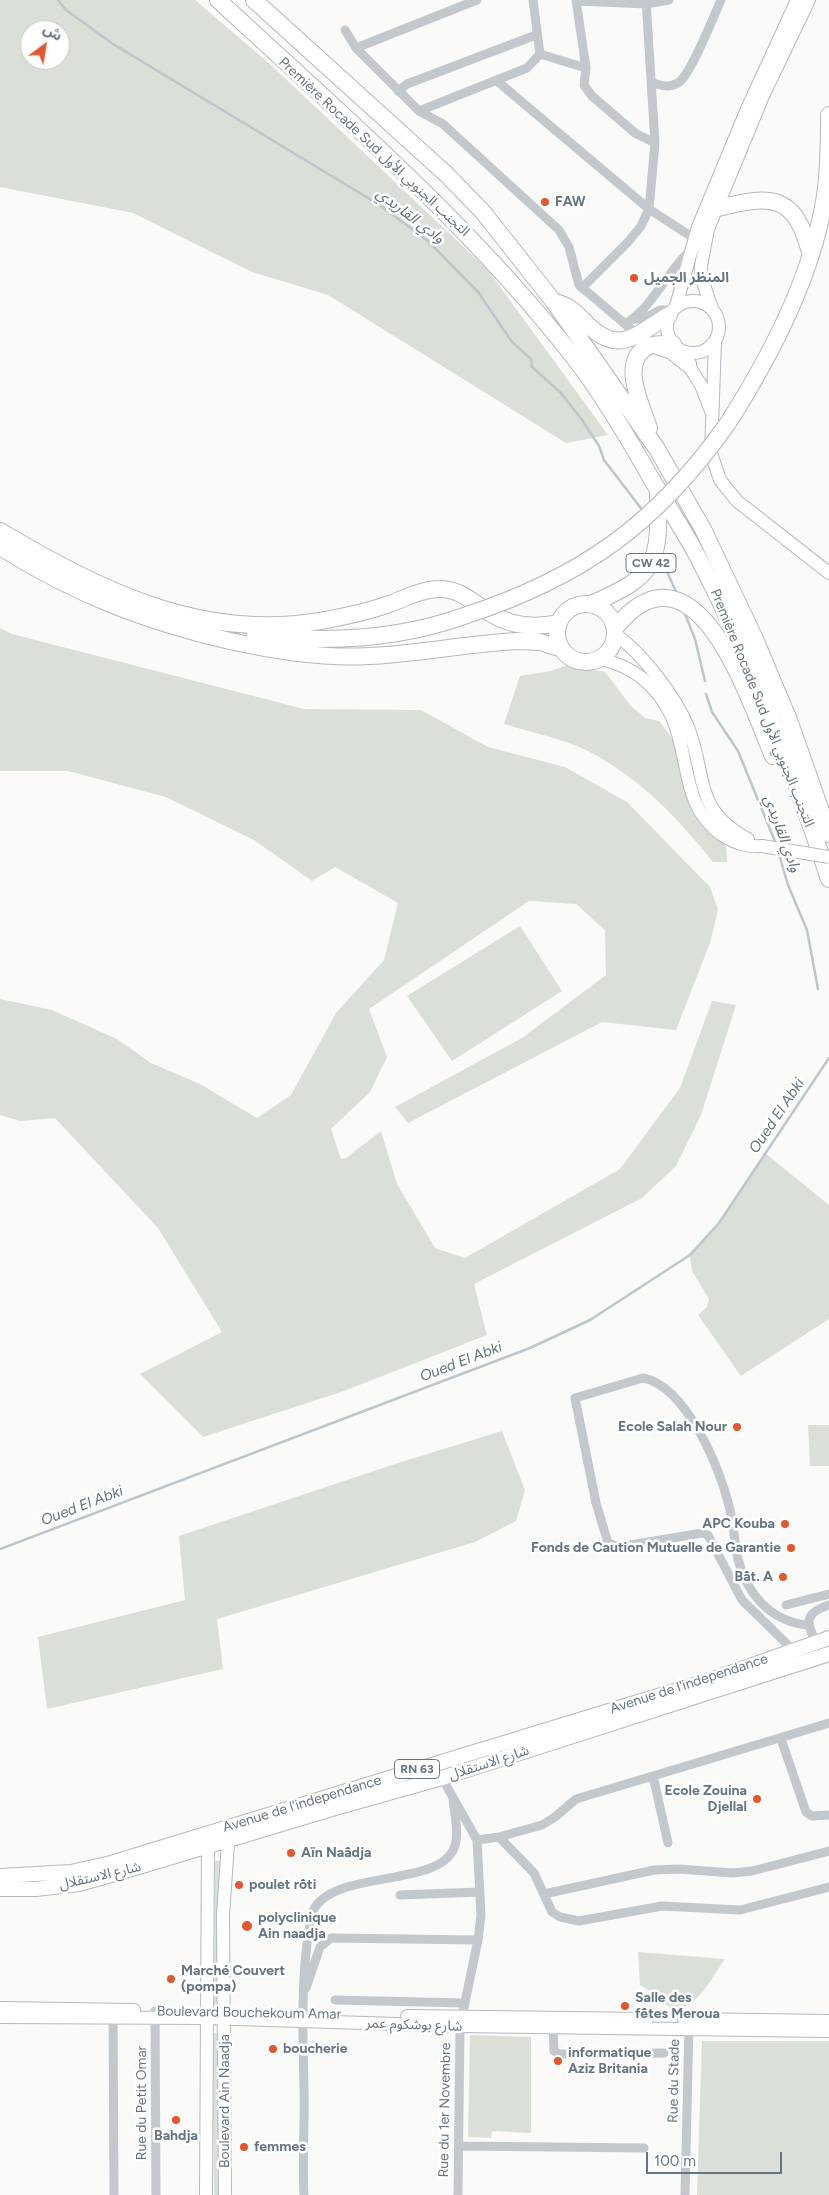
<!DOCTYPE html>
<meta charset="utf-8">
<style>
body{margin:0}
#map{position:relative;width:829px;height:2195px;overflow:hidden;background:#fafaf8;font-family:Figtree,"Noto Sans Arabic",sans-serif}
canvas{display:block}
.north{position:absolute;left:20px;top:20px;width:50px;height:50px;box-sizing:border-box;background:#fff;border:1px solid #c1c8cd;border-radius:50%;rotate:31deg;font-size:14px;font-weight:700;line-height:20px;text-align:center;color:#657683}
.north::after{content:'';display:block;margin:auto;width:18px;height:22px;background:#e4572e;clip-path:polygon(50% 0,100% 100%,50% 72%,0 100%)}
.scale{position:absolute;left:646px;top:2152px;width:136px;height:22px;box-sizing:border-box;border:2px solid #657683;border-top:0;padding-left:6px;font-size:15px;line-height:18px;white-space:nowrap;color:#657683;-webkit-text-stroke:4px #fff;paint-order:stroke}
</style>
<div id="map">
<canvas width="829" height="2195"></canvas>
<div class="north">ش</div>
<div class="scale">100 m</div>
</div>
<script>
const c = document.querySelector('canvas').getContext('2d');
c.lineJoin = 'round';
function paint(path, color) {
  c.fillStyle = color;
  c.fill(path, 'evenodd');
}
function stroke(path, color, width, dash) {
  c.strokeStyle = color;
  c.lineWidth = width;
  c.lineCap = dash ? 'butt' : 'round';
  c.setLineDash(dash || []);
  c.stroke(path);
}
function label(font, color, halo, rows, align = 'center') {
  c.font = font + ' Figtree,"Noto Sans Arabic",sans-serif';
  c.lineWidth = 5;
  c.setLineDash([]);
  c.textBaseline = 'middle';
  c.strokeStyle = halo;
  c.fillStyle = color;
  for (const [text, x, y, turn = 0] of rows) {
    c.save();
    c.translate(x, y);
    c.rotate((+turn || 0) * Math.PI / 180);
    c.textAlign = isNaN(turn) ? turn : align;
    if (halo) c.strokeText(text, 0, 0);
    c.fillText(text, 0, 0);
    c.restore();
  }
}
const green = new Path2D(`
 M 0,0 L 195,0 L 271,65 L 487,269 L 608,435 L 566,443 L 328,295 L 252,272 L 133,213 L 0,187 ZM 30,30 L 60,30 L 60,60 L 30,60 Z
 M 0,628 L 12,634 L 304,709 L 421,710 L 488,747 L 565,767 L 627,802 L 710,887 L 718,910 L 710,943 L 676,1030 L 602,1022 L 408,1123 L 395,1107 L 522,1038 L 606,975 L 605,930 L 576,904 L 529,901 L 369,1009 L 387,1057 L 370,1092 L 331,1129 L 341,1159 L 346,1158 L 381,1131 L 397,1184 L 435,1248 L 465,1258 L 620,1169 L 680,1088 L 712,1001 L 736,1005 L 701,1115 L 676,1166 L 642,1198 L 474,1284 L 487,1335 L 344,1391 L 203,1437 L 140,1374 L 222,1332 L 158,1228 L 55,1118 L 20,1121 L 0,1115 L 0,999 L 52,1010 L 117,1039 L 151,1063 L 200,1084 L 257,1118 L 291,1095 L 336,1013 L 384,960 L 398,903 L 335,867 L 312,881 L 254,840 L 166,797 L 68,771 L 0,771 Z
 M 576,662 L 587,669 L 605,672 L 631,706 L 645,718 L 659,721 L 674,741 L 679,768 L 719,840 L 726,846 L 727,862 L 713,862 C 676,816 641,779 588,751 C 564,739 530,732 504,724 L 520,676 L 551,671 Z
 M 520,926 L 562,991 L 452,1061 L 407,996 Z
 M 765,1153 L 829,1205 L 829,1319 L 741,1376 L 698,1315 L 707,1307 L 709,1299 L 692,1271 L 690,1255 L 719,1223 Z
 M 829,1425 L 829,1466 L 810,1466 L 808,1425 Z
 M 502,1431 L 525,1490 L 516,1521 L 475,1542 L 217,1619 L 223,1669 L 47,1709 L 38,1637 L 185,1600 L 179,1536 L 395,1464 Z
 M 215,1861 L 221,1861 L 220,2005 L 214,2005 Z
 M 638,1952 L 725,1959 C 711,1978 698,2010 671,2009 L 656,1995 L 640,1985 Z
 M 212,2033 L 217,2033 L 219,2195 L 214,2195 Z
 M 470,2035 L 531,2037 L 531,2133 L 492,2131 L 491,2138 L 468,2137 Z
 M 702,2041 L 829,2041 L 829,2195 L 697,2195 Z`);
const stream = new Path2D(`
 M 58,0 L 66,10 L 113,44 L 378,204 L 428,241 L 478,292 L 512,342 L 531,359 L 532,367 L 561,393 L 582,420 L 599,446 L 604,460 L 643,511
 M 660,556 L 678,596
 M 685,614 L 695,639 L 705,681
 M 706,694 L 712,712 L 738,751 L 776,844
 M 779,854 L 788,885 L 807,930 L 818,989
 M 0,1549 L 530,1348 L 590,1320 L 690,1255 L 719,1223 L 829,1058`);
const street = new Path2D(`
 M 576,0 L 586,68 L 584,85 L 592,96 L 635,133 L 655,143
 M 577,1 L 646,4 L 669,0
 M 345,30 L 356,48 L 419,111 L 443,124 L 559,230 L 569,247 L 579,285 L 637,334
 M 356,48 L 477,0
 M 540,54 L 586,68
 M 497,81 L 649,209 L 695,239
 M 652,82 C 661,86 669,88 678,83 C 691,75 713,17 721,0
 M 398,91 L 407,84 L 536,35
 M 419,111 L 527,68 L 540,54 L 533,0
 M 582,288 L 628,242 L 641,226 L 649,209 L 655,143 L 646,0
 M 632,319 L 643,319 L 660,310 L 672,310
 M 625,324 C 655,305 666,272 691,250
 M 786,1605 L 829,1594
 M 816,1643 C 806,1622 804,1613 829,1605
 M 793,1650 L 742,1600 L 708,1535 L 702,1533 L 619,1547 L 608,1543 L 596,1503 L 575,1398 L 643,1378 C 686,1386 720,1468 729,1506 C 734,1523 734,1542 738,1559 C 747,1594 770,1621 807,1625
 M 781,1739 L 806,1812 L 812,1816 L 829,1815
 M 442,1778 L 477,1840 L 481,1915 L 478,1940
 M 499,1837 L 534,1873 L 552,1912 L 560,1917 L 579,1921 L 662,1906 L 740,1910 L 829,1887
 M 477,1840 L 499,1837 L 542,1825 L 555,1817 L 576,1799 L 653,1776
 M 668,1843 L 653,1776 L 829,1723
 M 544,1894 L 654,1870 L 678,1869 L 733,1873 L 752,1871 L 829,1851
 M 400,1895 L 480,1892
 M 306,1988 L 320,1947 L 331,1938 L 478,1940 L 460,2026 L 458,2195
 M 335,2000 L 464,2003
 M 155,2011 L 156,2195
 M 113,2012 L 114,2195
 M 553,2027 L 554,2051 L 559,2054 L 664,2053
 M 460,2146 L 644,2148
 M 304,2195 C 302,2160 305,2124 304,2088 C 303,2040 301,1992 307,1944 C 309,1933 309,1921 313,1911 C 332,1869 439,1888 454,1848 C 460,1834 454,1813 453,1799
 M 685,2195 L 689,2025`);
const secondary = new Path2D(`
 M667 327a26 26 0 1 1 52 0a26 26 0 1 1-52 0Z
 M 676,306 L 698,227 L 747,109 L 797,0
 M 712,309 L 702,279 L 701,266 L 708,229 L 763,96 L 809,0
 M 715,341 L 711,453 L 720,480 L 737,501 L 829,573
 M 684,358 L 701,385 L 711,411
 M 615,634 C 643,654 675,696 688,727 C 707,776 693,810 748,839
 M 600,659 C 633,666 656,684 671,715 C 691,757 680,806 722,835 C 735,843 746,847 762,846
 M 0,2008 L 134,2010
 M 407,2016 L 647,2019
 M 0,2017 L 206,2018 L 460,2026 L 829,2031
 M 684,2019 L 829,2021
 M 206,2195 L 208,1837
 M 225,2195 L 223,1915 L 229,1830`);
const primary = new Path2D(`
 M 0,1876 L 71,1872 L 111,1863 L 704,1682 L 829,1638
 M 0,1889 L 36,1889 L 79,1884 L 122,1872 L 335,1808 L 442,1778 L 829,1654`);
const highway = new Path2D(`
 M 218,0 C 342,115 472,226 576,360 C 605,398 629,439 652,480 C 669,508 687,535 702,565 C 752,662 795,776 829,879
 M 254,0 L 446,174 L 483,212 L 554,302 L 613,386 L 657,449 L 703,529 L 755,639 L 789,720 L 829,834
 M 718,208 C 771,195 794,193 810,252
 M 555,302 C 568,305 574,311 583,320 C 618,357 633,337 669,315
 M 657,346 L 672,351 L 688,364
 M 728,423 C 772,354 816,270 826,188 C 829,164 829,139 829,115
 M 649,428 C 642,406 618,360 649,346 C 656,343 665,344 673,344
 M 0,531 C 100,590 200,641 320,621 C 343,617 367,612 389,604 C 406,598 422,589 440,589 C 461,589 473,603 490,613 C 510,626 535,628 559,623
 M 0,547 C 75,594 144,621 230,641 C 275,651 323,659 369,656 C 419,654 469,643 520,641 L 540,642 L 562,649
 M 591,604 C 656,576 660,564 658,494
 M557 633a29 29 0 1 1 58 0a29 29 0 1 1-58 0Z
 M 615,628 C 696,529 749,701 773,756
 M 255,635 C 326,643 397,640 464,616`);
const secondaryBridge = new Path2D(`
 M 762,846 L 829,857`);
const highwayBridge = new Path2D(`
 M 464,616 C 581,578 657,524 728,423`);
const markers = [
 [545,202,5,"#e4572e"],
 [634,278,5,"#e4572e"],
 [737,1427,5,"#e4572e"],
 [785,1524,5,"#e4572e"],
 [791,1548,5,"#e4572e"],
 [783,1577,5,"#e4572e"],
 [757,1799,5,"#e4572e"],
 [291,1853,5,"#e4572e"],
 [239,1885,5,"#e4572e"],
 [247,1926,6,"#e4572e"],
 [171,1979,5,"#e4572e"],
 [625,2006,5,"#e4572e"],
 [273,2049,5,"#e4572e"],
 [558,2061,5,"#e4572e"],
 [176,2120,5,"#e4572e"],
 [244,2147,5,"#e4572e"]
];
const shields = [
 [651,563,50],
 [417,1769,45]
];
const shieldNames = [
 ["CW 42",651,563],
 ["RN 63",417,1769]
];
const streetNames = [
 ["Première Rocade Sud التجنب الجنوبي الأول",374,147,43],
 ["Première Rocade Sud التجنب الجنوبي الأول",762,708,68],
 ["Avenue de l'independance",689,1684,-18],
 ["شارع الاستقلال",489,1763,-18],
 ["Avenue de l'independance",302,1804,-17],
 ["شارع الاستقلال",100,1876,-13],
 ["Boulevard Bouchekoum Amar",249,2013,1],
 ["شارع بوشكوم عمر",414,2025,2],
 ["Rue du Stade",674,2081,-89],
 ["Boulevard Ain Naadja",225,2101,-90],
 ["Rue du Petit Omar",142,2103,-90],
 ["Rue du 1er Novembre",445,2110,-89]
];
const poiNames = [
 ["FAW",555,202],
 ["المنظر الجميل",644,278],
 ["Ecole Salah Nour",727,1427,"right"],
 ["APC Kouba",775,1524,"right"],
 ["Fonds de Caution Mutuelle de Garantie",781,1548,"right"],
 ["Bât. A",773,1577,"right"],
 ["Ecole Zouina",747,1791,"right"],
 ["Djellal",747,1807,"right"],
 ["Aïn Naâdja",301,1853],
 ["poulet rôti",249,1885],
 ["polyclinique",258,1918],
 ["Ain naadja",258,1934],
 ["Marché Couvert",181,1971],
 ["(pompa)",181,1987],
 ["Salle des",635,1998],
 ["fêtes Meroua",635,2014],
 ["boucherie",283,2049],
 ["informatique",568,2053],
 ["Aziz Britania",568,2069],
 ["Bahdja",176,2136,"center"],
 ["femmes",254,2147]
];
const waterNames = [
 ["وادي القاريدي",410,216,37],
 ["وادي القاريدي",782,834,70],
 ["Oued El Abki",777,1116,-56],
 ["Oued El Abki",461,1362,-21],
 ["Oued El Abki",82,1506,-21]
];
paint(green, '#dadfd7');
stroke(stream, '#bbc7cb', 2.5);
stroke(secondary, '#b3babf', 14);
stroke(primary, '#b5babe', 16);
stroke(highway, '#b4b9bd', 18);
stroke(street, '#c3c8cc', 9);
stroke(secondary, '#fff', 12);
stroke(primary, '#fff', 14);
stroke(highway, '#fff', 16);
stroke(secondaryBridge, '#b3babf', 14, []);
stroke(highwayBridge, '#b4b9bd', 18, []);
stroke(secondaryBridge, '#fff', 12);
stroke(highwayBridge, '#fff', 16);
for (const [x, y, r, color] of markers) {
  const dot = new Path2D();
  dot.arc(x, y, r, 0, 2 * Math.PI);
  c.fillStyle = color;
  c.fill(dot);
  stroke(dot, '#fff', 2);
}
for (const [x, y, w] of shields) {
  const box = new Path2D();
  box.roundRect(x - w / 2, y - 9.5, w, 19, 4);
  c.fillStyle = '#fff';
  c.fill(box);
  stroke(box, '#657683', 1);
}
label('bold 12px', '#657683', null, shieldNames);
label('14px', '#657683', '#fff', streetNames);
label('bold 14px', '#657683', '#fff', poiNames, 'left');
label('italic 15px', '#60757c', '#fff', waterNames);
</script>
